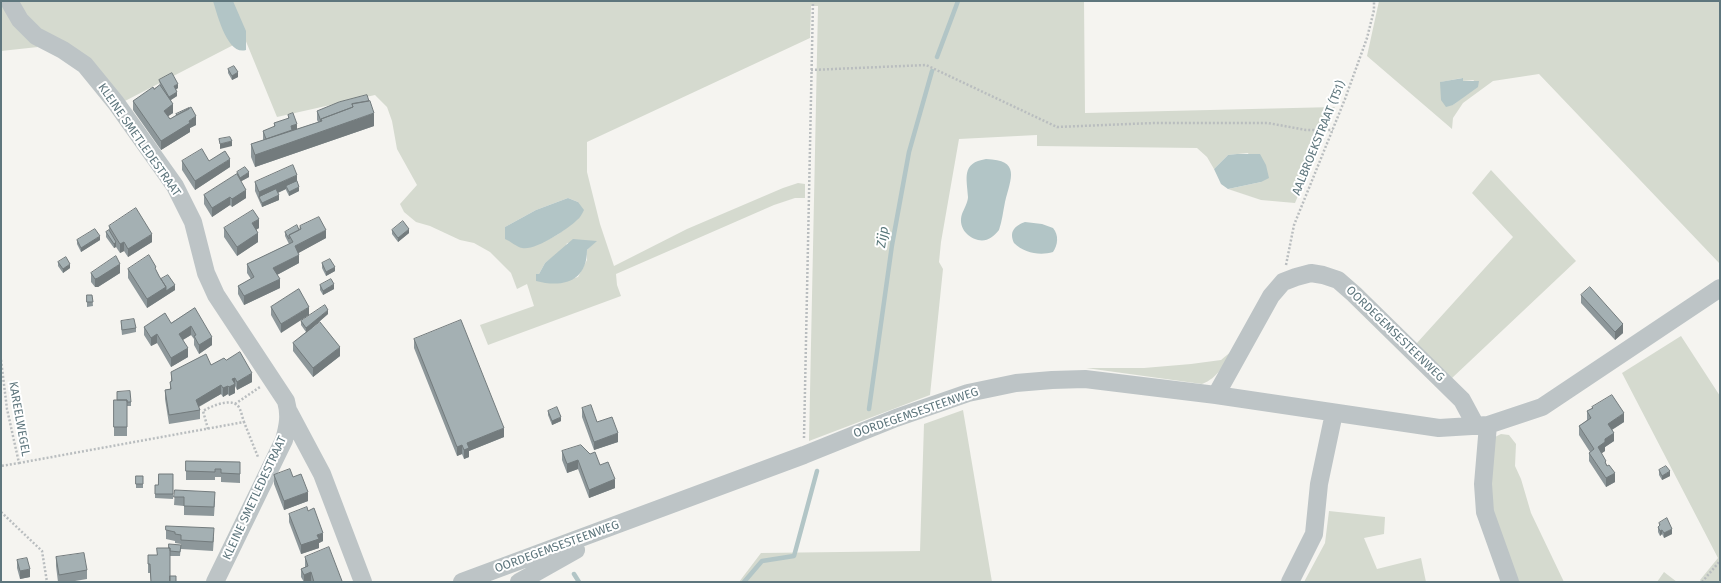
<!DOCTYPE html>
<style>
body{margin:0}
#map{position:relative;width:1721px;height:583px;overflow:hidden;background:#f5f4f0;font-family:"Fira Sans",sans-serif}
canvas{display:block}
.frame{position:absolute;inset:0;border:2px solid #5e767d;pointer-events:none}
</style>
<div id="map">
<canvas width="1721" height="583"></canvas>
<div class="frame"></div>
</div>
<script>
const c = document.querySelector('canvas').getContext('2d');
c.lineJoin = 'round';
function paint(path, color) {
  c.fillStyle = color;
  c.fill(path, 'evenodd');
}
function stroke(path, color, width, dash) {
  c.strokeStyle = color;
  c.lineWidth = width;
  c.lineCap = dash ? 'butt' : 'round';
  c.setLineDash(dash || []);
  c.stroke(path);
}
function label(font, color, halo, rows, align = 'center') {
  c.font = font + ' "Fira Sans",sans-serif';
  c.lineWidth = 4;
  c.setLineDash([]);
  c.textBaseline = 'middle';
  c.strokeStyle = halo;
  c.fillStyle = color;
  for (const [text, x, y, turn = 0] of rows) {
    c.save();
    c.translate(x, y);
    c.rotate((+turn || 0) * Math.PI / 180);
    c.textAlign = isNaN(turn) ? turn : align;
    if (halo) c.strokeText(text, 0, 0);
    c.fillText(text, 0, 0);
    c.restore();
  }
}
const green = new Path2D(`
 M 1,1 L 38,47 L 1,51 Z
 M 17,1 L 1084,1 L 1085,113 L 1335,107 L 1295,203 L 1261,200 L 1228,189 L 1261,182 L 1248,153 L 1228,155 L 1214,169 L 1207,157 L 1197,148 L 1037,146 L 1037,135 L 959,139 L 941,242 L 939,262 L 943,269 L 930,395 L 809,441 L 818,6 L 811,6 L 810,38 L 587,142 L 587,172 L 600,224 L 614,266 L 687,229 L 783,188 L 798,183 L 805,184 L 805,198 L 795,198 L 774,205 L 616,274 L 617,285 L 621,296 L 488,345 L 480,325 L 534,306 L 527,284 L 517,289 L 511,273 L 490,252 L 474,243 L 460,240 L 430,226 L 416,222 L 404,212 L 400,204 L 417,185 L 397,149 L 392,121 L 387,107 L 375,95 L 277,117 L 245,39 L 125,101 L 44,33 L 32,22 ZM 568,198 L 578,202 C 574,210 571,220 566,227 C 561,236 532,247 522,248 L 505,227 L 536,210 ZM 596,241 L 587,250 L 587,260 L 578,277 L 570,279 L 539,274 L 545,263 L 565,248 L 567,243 Z
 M 1379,1 L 1720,1 L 1720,264 L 1539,74 L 1493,81 L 1463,103 L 1453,118 L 1452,129 L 1367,56 ZM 1462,78 L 1463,81 L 1474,80 L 1464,96 L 1453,105 L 1441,82 Z
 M 1491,170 L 1576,261 L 1451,379 L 1416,344 L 1513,237 L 1472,193 Z
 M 1681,336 L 1720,396 L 1720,582 L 1701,582 L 1700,580 L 1718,558 L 1622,373 Z
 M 1233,350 C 1224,364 1218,378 1202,384 L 1086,368 L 1144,368 L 1191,364 L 1221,360 Z
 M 963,410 L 992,582 L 739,582 L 761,553 L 920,551 L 924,424 Z
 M 1501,434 L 1509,435 L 1516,444 L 1515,466 L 1521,479 L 1531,513 L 1564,582 L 1516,582 L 1490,512 L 1493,438 Z
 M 1329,511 L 1385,517 L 1384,534 L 1364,538 L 1377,569 L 1421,558 L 1426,582 L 1304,582 L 1325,543 Z
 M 1664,572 L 1677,582 L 1657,582 Z`);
const water = new Path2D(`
 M 213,1 L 233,1 L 246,31 L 246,50 C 227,56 217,13 213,1 Z
 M 1463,78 L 1463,81 L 1479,81 L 1478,87 L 1453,105 L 1446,107 L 1441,100 L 1440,82 Z
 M 1237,154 L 1260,154 L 1266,165 L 1269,178 L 1261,182 L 1228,189 L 1221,184 L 1214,169 L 1228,155 Z
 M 986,159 C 1021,160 1011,178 1005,202 C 1003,212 1002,221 999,230 C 993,237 987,242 978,240 C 966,237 958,226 962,214 C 964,209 968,202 968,197 C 967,178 961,163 986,159 Z
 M 568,198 L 578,202 L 584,210 C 582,214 580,218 577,220 C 568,229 535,251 522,248 C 517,247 510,241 505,239 L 505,227 L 536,210 Z
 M 1025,222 L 1042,224 L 1053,228 C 1059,235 1058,245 1053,252 C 1040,256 1024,253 1014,243 C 1009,232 1014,226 1025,222 Z
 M 573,239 L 597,241 L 587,250 C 587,282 562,288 536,281 L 536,274 L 539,274 L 545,263 Z`);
const stream = new Path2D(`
 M 937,57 L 958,1
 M 869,409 L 892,245 L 909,152 L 932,71
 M 574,574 L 579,582
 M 744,582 L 762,561 L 794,556 L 817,471`);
const path = new Path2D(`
 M 811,70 L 926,65 L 1057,127 L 1154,123 L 1268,123 L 1306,130 L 1333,130
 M 1286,265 L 1294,225 L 1345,99 L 1367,38 L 1374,10 L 1374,1
 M 1,360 L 7,409 L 19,463 L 1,466
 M 235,404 L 260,387
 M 208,429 L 203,411 C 210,407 229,398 237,405 C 241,408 242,417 244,422
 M 804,438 L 813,1
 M 19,463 L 244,422 L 258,457
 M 1,512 L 42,551 L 47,582
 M 1702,582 L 1720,561`);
const minor = new Path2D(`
 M 9,1 L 20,20 L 36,36 L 63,50 L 85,65 L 116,103 L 175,186 L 193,222 L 206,273 L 216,295 L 286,401 C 290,415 288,426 284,440 L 215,582
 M 1216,395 L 1271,296 L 1283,282 L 1296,277 L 1311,273 L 1323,275 L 1338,280 L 1354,294 L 1462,400 L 1476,426
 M 289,412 L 322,474 L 363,582
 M 1488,425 L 1483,484 L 1485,512 L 1510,582
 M 462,582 L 804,455 L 896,418 L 968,393 L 1016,383 L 1052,380 L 1085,379 L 1216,395 L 1439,428 L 1488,425 L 1542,407 L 1720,288
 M 519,582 L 576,550
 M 1290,582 L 1314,534 L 1319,484 L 1334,413`);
const wall = new Path2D(`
 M 228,69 L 238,77 L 232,80 L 228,73 Z
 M 159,80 L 178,88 L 176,89 L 177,96 L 171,100 L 173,113 L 168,116 L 170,119 L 176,115 L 176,114 L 196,125 L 190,128 L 190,132 L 161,150 L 133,110 L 133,101 L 160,85 Z
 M 317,111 L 374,126 L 255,167 L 251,157 L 251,144 L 263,140 L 263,131 L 274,127 L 274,123 L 288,119 L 288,115 L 297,129 L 318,122 L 317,120 Z
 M 182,161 L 209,161 L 230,167 L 195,190 L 182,170 Z
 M 237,172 L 249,177 L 241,181 L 246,198 L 232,207 L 230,205 L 212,217 L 204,204 L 204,195 L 237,174 Z
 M 255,182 L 297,182 L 299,191 L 289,196 L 286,190 L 286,189 L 278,193 L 279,200 L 262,207 L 255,191 Z
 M 109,226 L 152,242 L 128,257 L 124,251 L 120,253 L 116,247 L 114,248 L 106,237 L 106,232 L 109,230 Z
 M 300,226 L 326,238 L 298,253 L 299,263 L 277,275 L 280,288 L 244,305 L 238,294 L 238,286 L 251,279 L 247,273 L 247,264 L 289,244 L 285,236 L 285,232 L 299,230 Z
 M 224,228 L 259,228 L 256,230 L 258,242 L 237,256 L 224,237 Z
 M 392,230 L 409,233 L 398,242 L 392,234 Z
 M 77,240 L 100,240 L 81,252 L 77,244 Z
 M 58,262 L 70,268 L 63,273 L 58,266 Z
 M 322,263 L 335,271 L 326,276 L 322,268 Z
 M 128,269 L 156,270 L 161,279 L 175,290 L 147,308 L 128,278 Z
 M 91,273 L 120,273 L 98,287 L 95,287 L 91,282 Z
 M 320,285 L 334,289 L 323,295 L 320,290 Z
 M 299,289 L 281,333 L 271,315 L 271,307 Z
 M 87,295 L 92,295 L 93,306 L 87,307 Z
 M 1581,295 L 1623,333 L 1615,340 L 1581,303 Z
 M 195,308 L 212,345 L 199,354 L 194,345 L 194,339 L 191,335 L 183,340 L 188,357 L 171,367 L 157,343 L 151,346 L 144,335 L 144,327 L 171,323 Z
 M 328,314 L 312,328 L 340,356 L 313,377 L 293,351 L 293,343 L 306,332 L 301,325 L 301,321 Z
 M 121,321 L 136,328 L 136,332 L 122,335 L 121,325 Z
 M 414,339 L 504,437 L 469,451 L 469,457 L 464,459 L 462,454 L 457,456 L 414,348 Z
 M 226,360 L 252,382 L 237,390 L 235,386 L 235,393 L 229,396 L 228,394 L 223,397 L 221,394 L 199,407 L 200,410 L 200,419 L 169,424 L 165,399 L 165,390 L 170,389 L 170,382 L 171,382 L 171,372 L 211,365 Z
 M 117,392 L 131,402 L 131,406 L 127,406 L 127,436 L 114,436 L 114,400 L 117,400 Z
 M 1592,407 L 1624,422 L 1612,430 L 1614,441 L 1605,447 L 1605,451 L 1601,453 L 1615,482 L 1606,487 L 1589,461 L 1589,453 L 1590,452 L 1579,435 L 1579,426 L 1587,420 L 1587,411 L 1592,408 Z
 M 582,408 L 618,442 L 594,450 L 582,417 Z
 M 548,411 L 561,421 L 552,425 L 548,415 Z
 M 562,451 L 600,465 L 615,488 L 589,498 L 578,469 L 567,473 L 562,460 Z
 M 186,461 L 240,462 L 240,483 L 221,482 L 221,477 L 215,477 L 215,480 L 186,480 Z
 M 1659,470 L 1670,476 L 1662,480 L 1659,475 Z
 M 173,474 L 173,499 L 155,498 L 155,485 L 158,485 Z
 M 274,475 L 293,477 L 308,501 L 284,510 L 274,484 Z
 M 136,476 L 143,476 L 143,488 L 136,488 Z
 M 175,490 L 215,501 L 214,516 L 184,515 L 184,506 L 174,505 Z
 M 289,514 L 323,541 L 319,543 L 319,548 L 301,554 L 289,522 Z
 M 1659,523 L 1672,534 L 1664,538 L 1662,534 L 1660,536 L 1658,532 L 1658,527 L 1659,527 Z
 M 166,526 L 214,537 L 213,551 L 181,549 L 181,544 L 175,543 L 175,541 L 166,539 Z
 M 181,545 L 180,556 L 170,556 L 170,576 L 176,582 L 151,582 L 150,573 L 148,573 L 148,555 L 157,555 L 169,548 Z
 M 56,557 L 87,570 L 87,579 L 69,582 L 58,582 L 56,566 Z
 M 305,557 L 342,582 L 311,582 L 311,581 L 307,582 L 304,582 L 301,577 L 301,569 L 305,567 Z
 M 17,560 L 30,577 L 20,579 L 17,568 Z`);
const shadedWall = new Path2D(`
 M 238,72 L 238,77 L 232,80 L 232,76 Z
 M 178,84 L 178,88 L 174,91 L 174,86 Z
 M 177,92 L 177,96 L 169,101 L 169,97 Z
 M 173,104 L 173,113 L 164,119 L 164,111 Z
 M 374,113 L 374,126 L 255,167 L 255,155 Z
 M 196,116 L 196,125 L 190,128 L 190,132 L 161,150 L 161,141 Z
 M 297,124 L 297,133 L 292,134 L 291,126 Z
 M 232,141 L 232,146 L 220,149 L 220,144 Z
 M 230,159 L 230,167 L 195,190 L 195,181 Z
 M 249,172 L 249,177 L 240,182 L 240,178 Z
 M 297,175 L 297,184 L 286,186 L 286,189 L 261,200 L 259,197 L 259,192 Z
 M 299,187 L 299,191 L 289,196 L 289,192 Z
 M 246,190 L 246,198 L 232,207 L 232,199 Z
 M 279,195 L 279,200 L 262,207 L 262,203 Z
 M 230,197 L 230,205 L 212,217 L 212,208 Z
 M 259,219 L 259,228 L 252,232 L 252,223 Z
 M 409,229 L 409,233 L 398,242 L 398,238 Z
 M 326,230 L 326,238 L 295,255 L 295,246 Z
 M 258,233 L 258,242 L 237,256 L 237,247 Z
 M 152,234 L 152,242 L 128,257 L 128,249 Z
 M 100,236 L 100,240 L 81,252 L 81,248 Z
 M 116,242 L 116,247 L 114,248 L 114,244 Z
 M 124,242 L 124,251 L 120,253 L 120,244 Z
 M 299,255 L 299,263 L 273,277 L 273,268 Z
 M 70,264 L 70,268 L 63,273 L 63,269 Z
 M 120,264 L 120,273 L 98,287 L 95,287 L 95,279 Z
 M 335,267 L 335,271 L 326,276 L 326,272 Z
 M 280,279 L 280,288 L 244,305 L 244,296 Z
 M 334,284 L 334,289 L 323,295 L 323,291 Z
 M 175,285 L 175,290 L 147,308 L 147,299 L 166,287 Z
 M 309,307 L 309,315 L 281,333 L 281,324 Z
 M 328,310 L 328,314 L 306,333 L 306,328 Z
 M 1623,324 L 1623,333 L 1615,340 L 1615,332 Z
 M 191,326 L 191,335 L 179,342 L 179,334 Z
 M 157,334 L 157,343 L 151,346 L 151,338 Z
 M 212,337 L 212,345 L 199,354 L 199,345 Z
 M 340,347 L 340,356 L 313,377 L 313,368 Z
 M 188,348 L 188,357 L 171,367 L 171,358 Z
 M 252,373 L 252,382 L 237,390 L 237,382 Z
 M 235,378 L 235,393 L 229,396 L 229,387 L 232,379 Z
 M 221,385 L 221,394 L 196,408 L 196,400 Z
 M 228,386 L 228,394 L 223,397 L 223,388 Z
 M 1624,413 L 1624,422 L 1608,432 L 1608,424 Z
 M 561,417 L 561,421 L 552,425 L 552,421 Z
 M 504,428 L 504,437 L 469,451 L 469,457 L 464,459 L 464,450 L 467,443 Z
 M 618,433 L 618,442 L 594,450 L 594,442 Z
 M 1614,433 L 1614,441 L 1605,447 L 1605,451 L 1598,456 L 1598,447 L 1605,439 Z
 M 462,445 L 462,454 L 457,456 L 457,447 Z
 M 578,460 L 578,469 L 567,473 L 567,464 Z
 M 1670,471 L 1670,476 L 1662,480 L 1662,476 Z
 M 1615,473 L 1615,482 L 1606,487 L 1606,478 Z
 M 615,479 L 615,488 L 589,498 L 589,490 Z
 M 308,492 L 308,501 L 284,510 L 284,501 Z
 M 1672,529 L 1672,534 L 1664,538 L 1664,533 Z
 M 1662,530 L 1662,534 L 1660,536 L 1660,531 Z
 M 323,533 L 323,541 L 319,543 L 319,548 L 301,554 L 301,545 L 317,535 Z
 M 30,569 L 30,577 L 20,579 L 20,571 Z
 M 311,572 L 311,581 L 307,582 L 304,582 L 304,575 Z`);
const building = new Path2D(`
 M 234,66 L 238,72 L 232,76 L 228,69 Z
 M 172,73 L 178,84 L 174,86 L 177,92 L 169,97 L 159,80 Z
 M 160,85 L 173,104 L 164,111 L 170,119 L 191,107 L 196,116 L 189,121 L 190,123 L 161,141 L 133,101 L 153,87 L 154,89 Z
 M 367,95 L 369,101 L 352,104 L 353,107 L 321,119 L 321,121 L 317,111 L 339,102 Z
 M 370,101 L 374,113 L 255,155 L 251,144 L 322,121 L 321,119 L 353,107 L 352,104 Z
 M 189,108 L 189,109 L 177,115 L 176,114 Z
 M 293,113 L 297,124 L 291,126 L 292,130 L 266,139 L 263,131 L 275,126 L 274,123 L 289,118 L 288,115 Z
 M 230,137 L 232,141 L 220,144 L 219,139 Z
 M 202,149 L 209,161 L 225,151 L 230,159 L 195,181 L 182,161 Z
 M 293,165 L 297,175 L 259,192 L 255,182 Z
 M 245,167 L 249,172 L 240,178 L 237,172 Z
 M 237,174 L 246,190 L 232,199 L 230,197 L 212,208 L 204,195 Z
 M 297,181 L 299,187 L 289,192 L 286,186 Z
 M 276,189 L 279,195 L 262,203 L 259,197 Z
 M 136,208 L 152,234 L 128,249 L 124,242 L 120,244 L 109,226 Z
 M 253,210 L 259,219 L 252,223 L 258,233 L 237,247 L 224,228 Z
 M 319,217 L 326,230 L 295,246 L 299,255 L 273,268 L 280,279 L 244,296 L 238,286 L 254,277 L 247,264 L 293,242 L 289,235 L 301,229 L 300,226 Z
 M 403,221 L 409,229 L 398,238 L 392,230 Z
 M 297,225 L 299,230 L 289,235 L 289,239 L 285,232 Z
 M 95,229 L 100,236 L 81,248 L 77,240 Z
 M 109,230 L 116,242 L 114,244 L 106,232 Z
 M 149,255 L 156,267 L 155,268 L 159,276 L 166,287 L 147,299 L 128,269 Z
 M 116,256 L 120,264 L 98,278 L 95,279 L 91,273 Z
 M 66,257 L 70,264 L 63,269 L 58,262 Z
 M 330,259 L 335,267 L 326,272 L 322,263 Z
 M 168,275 L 175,285 L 166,291 L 166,287 L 161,279 Z
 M 331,279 L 334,284 L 323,291 L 320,285 Z
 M 1590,287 L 1623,324 L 1615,332 L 1581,295 Z
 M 299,289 L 309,307 L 281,324 L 271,307 Z
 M 87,295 L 92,295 L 93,302 L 87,302 Z
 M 325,305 L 328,310 L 306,328 L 301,321 Z
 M 195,308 L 212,337 L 199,345 L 194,336 L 196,335 L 191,326 L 179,334 L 188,348 L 171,358 L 157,334 L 151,338 L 144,327 L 165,313 L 171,323 Z
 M 134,319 L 136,328 L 122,330 L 121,321 Z
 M 461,320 L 504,428 L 467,443 L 469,448 L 464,450 L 462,445 L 457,447 L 414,339 Z
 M 320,322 L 340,347 L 313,368 L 293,343 Z
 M 240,352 L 252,373 L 237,382 L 235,378 L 232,379 L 235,384 L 229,387 L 228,386 L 223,388 L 221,385 L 196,400 L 200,410 L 169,415 L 165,390 L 171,389 L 170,382 L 172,381 L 171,372 L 206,354 L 211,365 L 224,358 L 226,360 Z
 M 130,391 L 131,402 L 127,402 L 127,400 L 117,400 L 117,392 Z
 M 1612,395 L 1624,413 L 1608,424 L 1614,433 L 1605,439 L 1605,442 L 1598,447 L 1606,461 L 1605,462 L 1607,466 L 1609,465 L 1615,473 L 1606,478 L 1589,453 L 1594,449 L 1579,426 L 1591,418 L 1587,411 L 1593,408 L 1592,407 Z
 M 114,400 L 127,400 L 127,427 L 114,427 Z
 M 591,405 L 597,422 L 612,417 L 618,433 L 594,442 L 582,408 Z
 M 557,407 L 561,417 L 552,421 L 548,411 Z
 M 581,445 L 590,454 L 595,452 L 600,465 L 608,462 L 615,479 L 589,490 L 578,460 L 567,464 L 562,451 Z
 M 186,461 L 240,462 L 240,474 L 221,473 L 221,469 L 215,469 L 215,472 L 186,471 Z
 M 1666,466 L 1670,471 L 1662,476 L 1659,470 Z
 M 290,469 L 293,477 L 301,474 L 308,492 L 284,501 L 274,475 Z
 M 159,474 L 173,474 L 173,494 L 155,494 L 155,485 L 158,485 Z
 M 136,476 L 143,476 L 143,484 L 136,484 Z
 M 175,490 L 215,492 L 214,507 L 184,506 L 184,497 L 174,497 Z
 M 307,507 L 308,511 L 314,508 L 323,533 L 317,535 L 319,539 L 301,545 L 289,514 Z
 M 1667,518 L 1672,529 L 1664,533 L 1662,530 L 1660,531 L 1658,527 L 1660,525 L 1659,523 Z
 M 166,526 L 214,528 L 213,542 L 181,540 L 181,535 L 175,534 L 175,532 L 166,530 Z
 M 169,544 L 181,545 L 180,552 L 170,551 L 170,548 L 169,548 Z
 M 329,547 L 342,581 L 339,582 L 314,582 L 311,572 L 304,575 L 301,569 L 308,566 L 305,557 Z
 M 157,548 L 170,548 L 170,582 L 151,582 L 150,564 L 148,564 L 148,555 L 157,555 Z
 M 84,553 L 87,570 L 59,575 L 56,557 Z
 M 27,558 L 30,569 L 20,571 L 17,560 Z
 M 170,576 L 176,576 L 176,582 L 170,582 Z`);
const streetNames = [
 ["AALBROEKSTRAAT (T51)",1319,138,-68],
 ["KLEINE SMETLEDESTRAAT",139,140,55],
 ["OORDEGEMSESTEENWEG",1395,334,44],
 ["OORDEGEMSESTEENWEG",916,413,-19],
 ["KAREELWEGEL",19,419,80],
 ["KLEINE SMETLEDESTRAAT",255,498,-65],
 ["OORDEGEMSESTEENWEG",557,547,-20]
];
const waterNames = [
 ["Zijp",883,237,-81]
];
paint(green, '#d5dacf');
paint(water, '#b2c5c6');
stroke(stream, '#b2c5c6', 4.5);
stroke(path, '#b9bdbf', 2.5, [2, 2]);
stroke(minor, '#bdc4c6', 18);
paint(wall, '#8d979a');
paint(shadedWall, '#737b7d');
paint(building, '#a4b0b3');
stroke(building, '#737b7d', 1);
label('12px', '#5e767d', '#fff', streetNames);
label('italic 13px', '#58777a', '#fff', waterNames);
</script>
